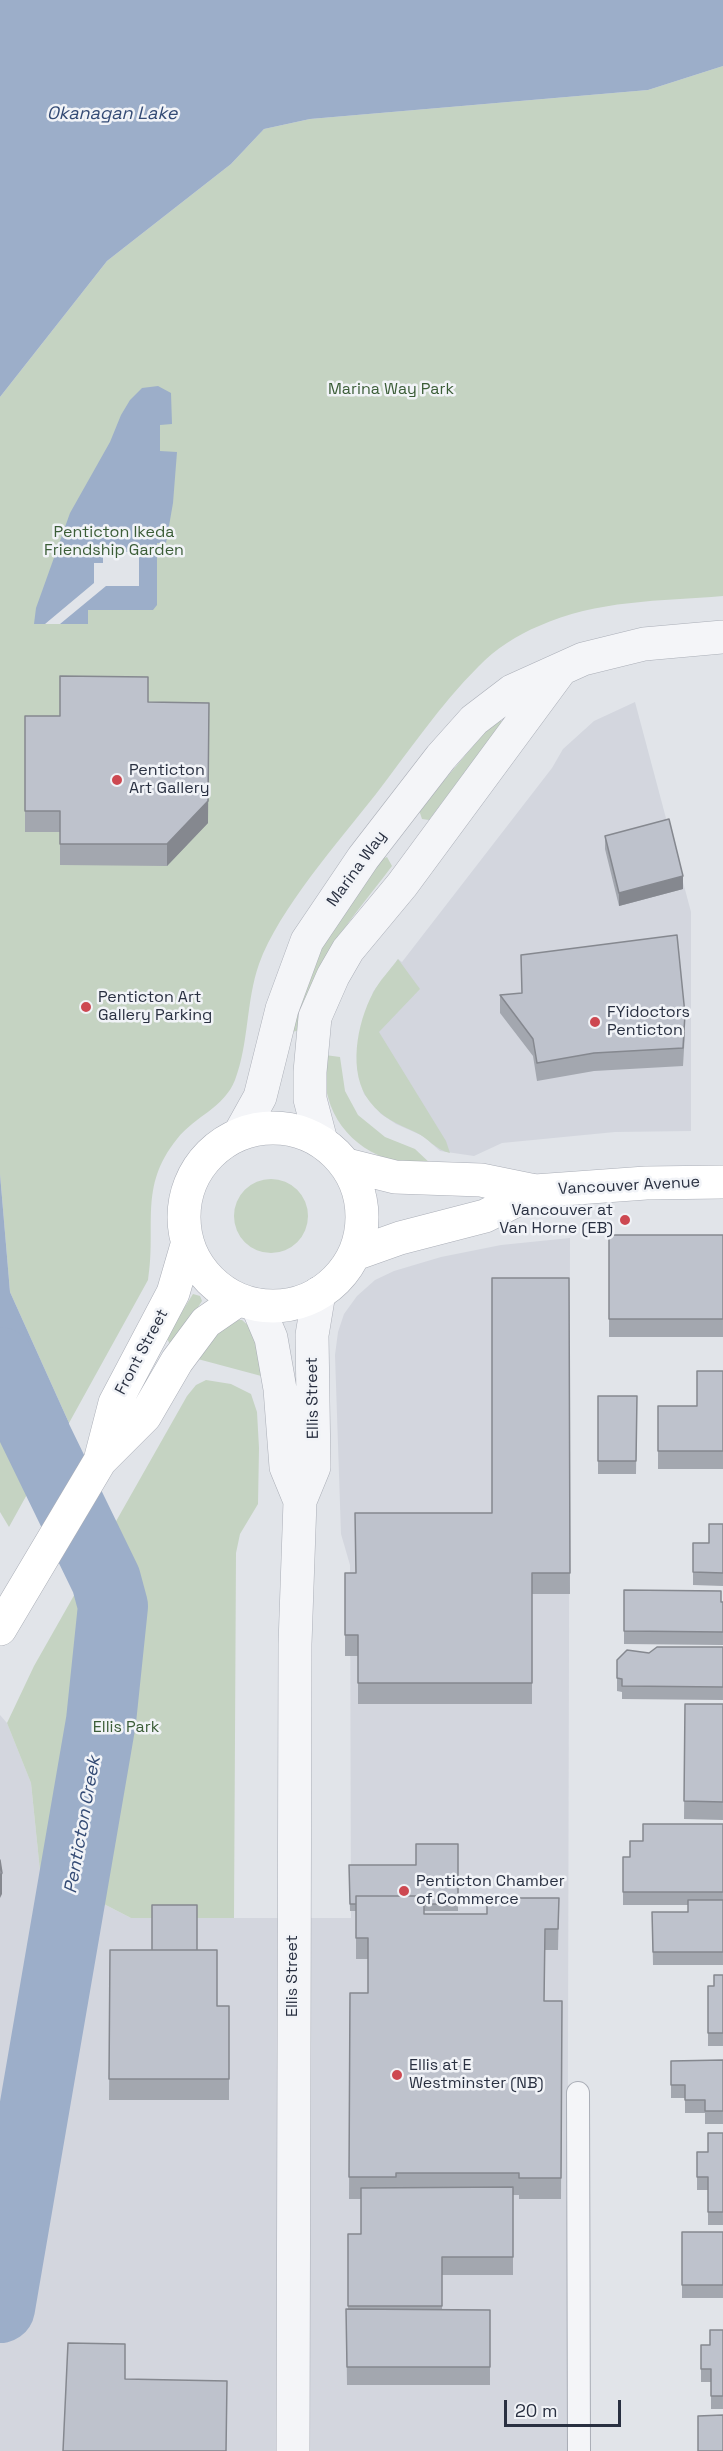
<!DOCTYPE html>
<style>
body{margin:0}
#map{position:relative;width:723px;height:2451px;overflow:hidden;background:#e1e4e9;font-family:"Space Grotesk",sans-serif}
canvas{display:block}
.scale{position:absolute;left:504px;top:2400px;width:117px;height:27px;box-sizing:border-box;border:3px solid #293041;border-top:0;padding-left:8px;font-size:18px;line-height:21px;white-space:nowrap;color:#293041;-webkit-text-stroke:4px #f1f3f7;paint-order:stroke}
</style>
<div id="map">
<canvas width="723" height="2451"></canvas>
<div class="scale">20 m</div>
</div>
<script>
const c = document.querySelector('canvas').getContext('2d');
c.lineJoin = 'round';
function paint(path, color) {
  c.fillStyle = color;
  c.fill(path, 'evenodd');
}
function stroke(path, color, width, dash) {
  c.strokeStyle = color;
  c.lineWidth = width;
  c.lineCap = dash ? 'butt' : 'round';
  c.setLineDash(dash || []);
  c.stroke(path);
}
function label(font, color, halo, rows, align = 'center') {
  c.font = font + ' "Space Grotesk",sans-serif';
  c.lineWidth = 5;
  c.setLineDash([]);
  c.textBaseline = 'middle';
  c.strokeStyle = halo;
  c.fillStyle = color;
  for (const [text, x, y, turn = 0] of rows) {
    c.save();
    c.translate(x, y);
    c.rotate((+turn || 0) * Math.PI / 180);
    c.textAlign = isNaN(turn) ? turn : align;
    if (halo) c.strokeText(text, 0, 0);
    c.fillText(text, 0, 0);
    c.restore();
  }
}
const built = new Path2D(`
 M 635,702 L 691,912 L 691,1131 L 615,1132 L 502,1143 L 474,1156 L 440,1151 L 423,1136 L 396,1124 L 381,1114 L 364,1094 L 357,1068 L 357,1047 L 373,992 L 398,959 L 402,962 L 552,768 L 563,749 L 594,721 Z
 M 570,1238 L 567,2451 L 0,2451 L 0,1715 L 7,1723 L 31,1783 L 40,1871 L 131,1918 L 351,1918 L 350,1565 L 341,1534 L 335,1355 L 338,1332 L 344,1314 L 357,1296 L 375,1280 L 394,1271 L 441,1257 L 501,1245 Z`);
const green = new Path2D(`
 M 723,66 L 723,596 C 661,601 596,600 539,626 C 517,635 495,649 478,667 C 440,705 409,751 376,794 C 339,841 279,909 259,964 C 246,1001 249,1043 235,1080 C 224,1108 195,1116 177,1139 C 138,1187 157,1226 148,1280 L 69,1423 L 10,1292 L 0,1174 L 0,397 L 107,261 L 231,164 L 264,129 L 310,119 L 648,90 Z
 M 496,719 L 500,719 L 502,722 L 429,820 L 422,819 L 419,810 Z
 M 387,857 L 392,866 C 353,918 309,964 299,1030 L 293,1032 C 299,965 345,912 382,859 Z
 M 398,959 L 420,989 L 379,1032 L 446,1141 L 450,1153 C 435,1150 429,1138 415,1132 C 398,1124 382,1118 370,1102 C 347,1073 357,1023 373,993 C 379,981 390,970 398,959 Z
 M 325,1055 L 340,1057 L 345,1091 L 358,1115 L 385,1137 L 415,1149 L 432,1165 C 386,1168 340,1143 328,1097 C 324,1083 325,1069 325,1055 Z
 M234 1216a37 37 0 1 1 74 0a37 37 0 1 1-74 0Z
 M 193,1294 L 200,1296 L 202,1301 L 174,1344 L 170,1344 L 166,1337 Z
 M 236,1320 L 242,1320 L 251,1328 L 265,1377 L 194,1358 L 203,1344 Z
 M 206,1380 L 231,1384 L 251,1394 L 257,1412 L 259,1448 L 258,1504 L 240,1534 L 236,1553 L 234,1918 L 131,1918 L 40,1871 L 31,1783 L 7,1723 L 34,1666 L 187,1396 L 196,1385 Z
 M 0,1431 L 30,1489 L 9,1527 L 0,1512 Z`);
const water = new Path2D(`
 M 0,0 L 723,0 L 723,66 L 648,90 L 310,119 L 264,129 L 231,164 L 107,261 L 0,397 Z
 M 158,386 L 171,393 L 172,424 L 160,425 L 160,451 L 177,452 L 173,503 L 166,543 L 157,543 L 157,605 L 153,610 L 88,610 L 88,624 L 34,624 L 36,608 L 70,513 L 110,442 L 121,415 L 130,400 L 142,388 Z
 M 0,1174 L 10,1292 L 69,1423 L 30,1489 L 0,1431 Z`);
const pier = new Path2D(`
 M 103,552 L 139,552 L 139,586 L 106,586 L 60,624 L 45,624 L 94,583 L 94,563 L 103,563 Z`);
const river = new Path2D(`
 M 0,1362 L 106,1580 L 113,1606 L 101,1721 L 0,2308`);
const lane = new Path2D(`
 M 578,2093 L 579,2451`);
const street = new Path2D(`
 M 240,1133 L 260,1097 L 282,1009 L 307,941 L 363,858 L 441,757 L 474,720 L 512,691 L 583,659 L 644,644 L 723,637
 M 321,1141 L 310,1099 L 310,1072 L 315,1017 L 333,976 L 348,950 L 402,885 L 559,672
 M 257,1305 L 271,1338 L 280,1389 L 286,1467 L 300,1501
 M 293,2451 L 295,1644 L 300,1501 L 314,1467 L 312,1335 L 319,1293`);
const secondary = new Path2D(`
 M184 1217a89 89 0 1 1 178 0a89 89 0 1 1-178 0Z
 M 347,1165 L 395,1177 L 481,1180 L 535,1191 L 646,1183 L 723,1182
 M 355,1254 L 400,1238 L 485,1216 L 535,1191
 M 100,1461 L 115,1403 L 173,1293 L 187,1245
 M 0,1629 L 100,1461 L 145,1416 L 177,1361 L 206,1322 L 238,1300`);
const wall = new Path2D(`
 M 148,702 L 208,823 L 167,866 L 60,865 L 60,832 L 25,832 L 25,716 L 60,716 Z
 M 605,836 L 683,889 L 619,906 L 605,849 Z
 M 500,995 L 685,1032 L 683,1066 L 594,1071 L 537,1081 L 533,1056 L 500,1013 Z
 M 609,1235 L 723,1235 L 723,1337 L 609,1337 Z
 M 569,1278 L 570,1594 L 532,1594 L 532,1704 L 358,1704 L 358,1656 L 345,1656 L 345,1573 L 356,1573 L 492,1513 Z
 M 723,1371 L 723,1469 L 658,1469 L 658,1406 L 697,1406 Z
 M 598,1396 L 637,1396 L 636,1474 L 598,1474 Z
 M 723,1524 L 723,1586 L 693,1585 L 693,1543 L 709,1543 Z
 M 624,1590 L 723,1602 L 723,1645 L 624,1644 Z
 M 723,1647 L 723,1700 L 622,1699 L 622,1692 L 617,1691 L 617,1660 L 649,1653 Z
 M 685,1704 L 723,1704 L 723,1820 L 684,1819 Z
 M 723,1824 L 723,1965 L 653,1965 L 652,1912 L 688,1912 L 688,1905 L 623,1905 L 623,1857 L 630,1857 L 643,1841 Z
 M 458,1844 L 458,1911 L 424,1911 L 424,1914 L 487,1914 L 559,1898 L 558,1950 L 545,1950 L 544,2001 L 562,2001 L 561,2199 L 519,2199 L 519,2195 L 513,2195 L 513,2275 L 442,2275 L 442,2310 L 490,2310 L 490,2385 L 347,2385 L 346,2309 L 348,2309 L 348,2234 L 361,2234 L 361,2199 L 349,2199 L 350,1993 L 368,1993 L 368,1959 L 356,1959 L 356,1911 L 350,1911 L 349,1865 L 416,1865 Z
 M 110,1950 L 197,1950 L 217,2006 L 229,2006 L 229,2100 L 109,2100 Z
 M 723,1975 L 723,2046 L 708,2046 L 708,1986 L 714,1986 Z
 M 723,2060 L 723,2124 L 705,2124 L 705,2113 L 685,2113 L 685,2098 L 671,2098 L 671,2061 Z
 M 723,2133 L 723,2225 L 708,2225 L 708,2190 L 697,2190 L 697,2152 L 708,2152 Z
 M 682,2232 L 723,2232 L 723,2298 L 682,2298 Z
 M 723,2330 L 723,2409 L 711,2409 L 711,2382 L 701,2382 L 701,2345 L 710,2345 Z`);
const shadedWall = new Path2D(`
 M 209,703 L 208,823 L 167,866 L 167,844 Z
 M 683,876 L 683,889 L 619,906 L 619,893 Z
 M 2,1873 L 2,1894 L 0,1898 L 0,1877 Z`);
const building = new Path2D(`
 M 60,676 L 148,677 L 148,702 L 209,703 L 208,801 L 167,844 L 60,844 L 60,811 L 25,811 L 25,716 L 60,716 Z
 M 669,819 L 683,876 L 619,893 L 605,836 Z
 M 677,935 L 685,1014 L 683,1048 L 594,1053 L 537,1063 L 533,1039 L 500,995 L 522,993 L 521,955 Z
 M 609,1235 L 723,1235 L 723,1319 L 609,1319 Z
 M 492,1278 L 569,1278 L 570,1573 L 532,1573 L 532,1683 L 358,1683 L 358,1635 L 345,1635 L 345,1573 L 356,1573 L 355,1513 L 492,1513 Z
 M 697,1371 L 723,1371 L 723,1451 L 658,1451 L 658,1406 L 697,1406 Z
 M 598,1396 L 637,1396 L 636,1461 L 598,1461 Z
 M 709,1524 L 723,1524 L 723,1573 L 693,1572 L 693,1543 L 709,1543 Z
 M 624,1590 L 721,1591 L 721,1602 L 723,1602 L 723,1632 L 624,1631 Z
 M 657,1647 L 723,1647 L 723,1687 L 622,1686 L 622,1679 L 617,1678 L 617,1660 L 627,1650 L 649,1653 Z
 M 685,1704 L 723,1704 L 723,1802 L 684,1801 Z
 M 643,1824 L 723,1824 L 723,1892 L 623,1892 L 623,1857 L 630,1857 L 630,1841 L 643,1841 Z
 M 416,1844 L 458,1844 L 458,1904 L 424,1904 L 424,1896 L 356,1896 L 356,1904 L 350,1904 L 349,1865 L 416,1865 Z
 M 0,1860 L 2,1873 L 0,1877 Z
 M 356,1896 L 424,1896 L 424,1914 L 487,1914 L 487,1898 L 559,1898 L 558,1929 L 545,1929 L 544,2001 L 562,2001 L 561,2178 L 519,2178 L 519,2173 L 396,2173 L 396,2177 L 349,2177 L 350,1993 L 368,1993 L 368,1938 L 356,1938 Z
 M 688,1900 L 723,1900 L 723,1952 L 653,1952 L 652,1912 L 688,1912 Z
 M 152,1905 L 197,1905 L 197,1950 L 152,1950 Z
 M 110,1950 L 217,1950 L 217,2006 L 229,2006 L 229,2079 L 109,2079 Z
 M 714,1975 L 723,1975 L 723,2033 L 708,2033 L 708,1986 L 714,1986 Z
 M 723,2060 L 723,2111 L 705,2111 L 705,2100 L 685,2100 L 685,2085 L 671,2085 L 671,2061 Z
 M 708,2133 L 723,2133 L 723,2212 L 708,2212 L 708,2177 L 697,2177 L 697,2152 L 708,2152 Z
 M 513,2187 L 513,2257 L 442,2257 L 442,2306 L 348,2306 L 348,2234 L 361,2234 L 361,2188 Z
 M 682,2232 L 723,2232 L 723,2285 L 682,2285 Z
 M 346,2309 L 490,2310 L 490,2367 L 347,2367 Z
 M 710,2330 L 723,2330 L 723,2396 L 711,2396 L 711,2369 L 701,2369 L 701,2345 L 710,2345 Z
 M 68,2343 L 125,2344 L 125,2379 L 227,2381 L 226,2451 L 63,2451 Z
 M 723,2415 L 723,2451 L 698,2451 L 698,2416 Z`);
const markers = [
 [117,780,6,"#cd4851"],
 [86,1007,6,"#cd4851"],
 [595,1022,6,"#cd4851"],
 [625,1220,6,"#cd4851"],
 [404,1891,6,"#cd4851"],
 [397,2075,6,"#cd4851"]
];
const parkNames = [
 ["Marina Way Park",391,390],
 ["Penticton Ikeda",114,533],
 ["Friendship Garden",114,551],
 ["Ellis Park",126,1728]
];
const poiNames = [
 ["Penticton",129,771],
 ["Art Gallery",129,789],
 ["Penticton Art",98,998],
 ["Gallery Parking",98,1016],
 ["FYidoctors",607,1013],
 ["Penticton",607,1031],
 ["Vancouver at",613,1211,"right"],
 ["Van Horne (EB)",613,1229,"right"],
 ["Penticton Chamber",416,1882],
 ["of Commerce",416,1900],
 ["Ellis at E",409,2066],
 ["Westminster (NB)",409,2084]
];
const streetNames = [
 ["Marina Way",357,869,-54],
 ["Vancouver Avenue",629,1186,-3],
 ["Front Street",142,1352,-62],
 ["Ellis Street",313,1398,-91],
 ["Ellis Street",293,1976,-90]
];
const waterNames = [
 ["Okanagan Lake",112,114],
 ["Penticton Creek",83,1825,-80]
];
paint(built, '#d3d6de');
paint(green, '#c5d3c2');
paint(water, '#9caec9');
paint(pier, '#e1e4e9');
stroke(river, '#9caec9', 70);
stroke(lane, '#aaaeb7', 24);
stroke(street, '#aaaeb7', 34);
stroke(secondary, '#aaaeb7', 34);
stroke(lane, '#f4f5f8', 22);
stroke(street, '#f4f5f8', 33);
stroke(secondary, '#fff', 33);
paint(wall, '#a3a7af');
paint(shadedWall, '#85888f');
paint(building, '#bec2cc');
stroke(building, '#85888f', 1.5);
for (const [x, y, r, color] of markers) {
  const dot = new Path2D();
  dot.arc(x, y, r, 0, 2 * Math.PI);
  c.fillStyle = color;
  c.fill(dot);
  stroke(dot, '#f1f3f7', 2);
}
label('16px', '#3b5d37', '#f1f3f7', parkNames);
label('16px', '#293041', '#f1f3f7', poiNames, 'left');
label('16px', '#293041', '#f1f3f7', streetNames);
label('italic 18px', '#344b75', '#f1f3f7', waterNames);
</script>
